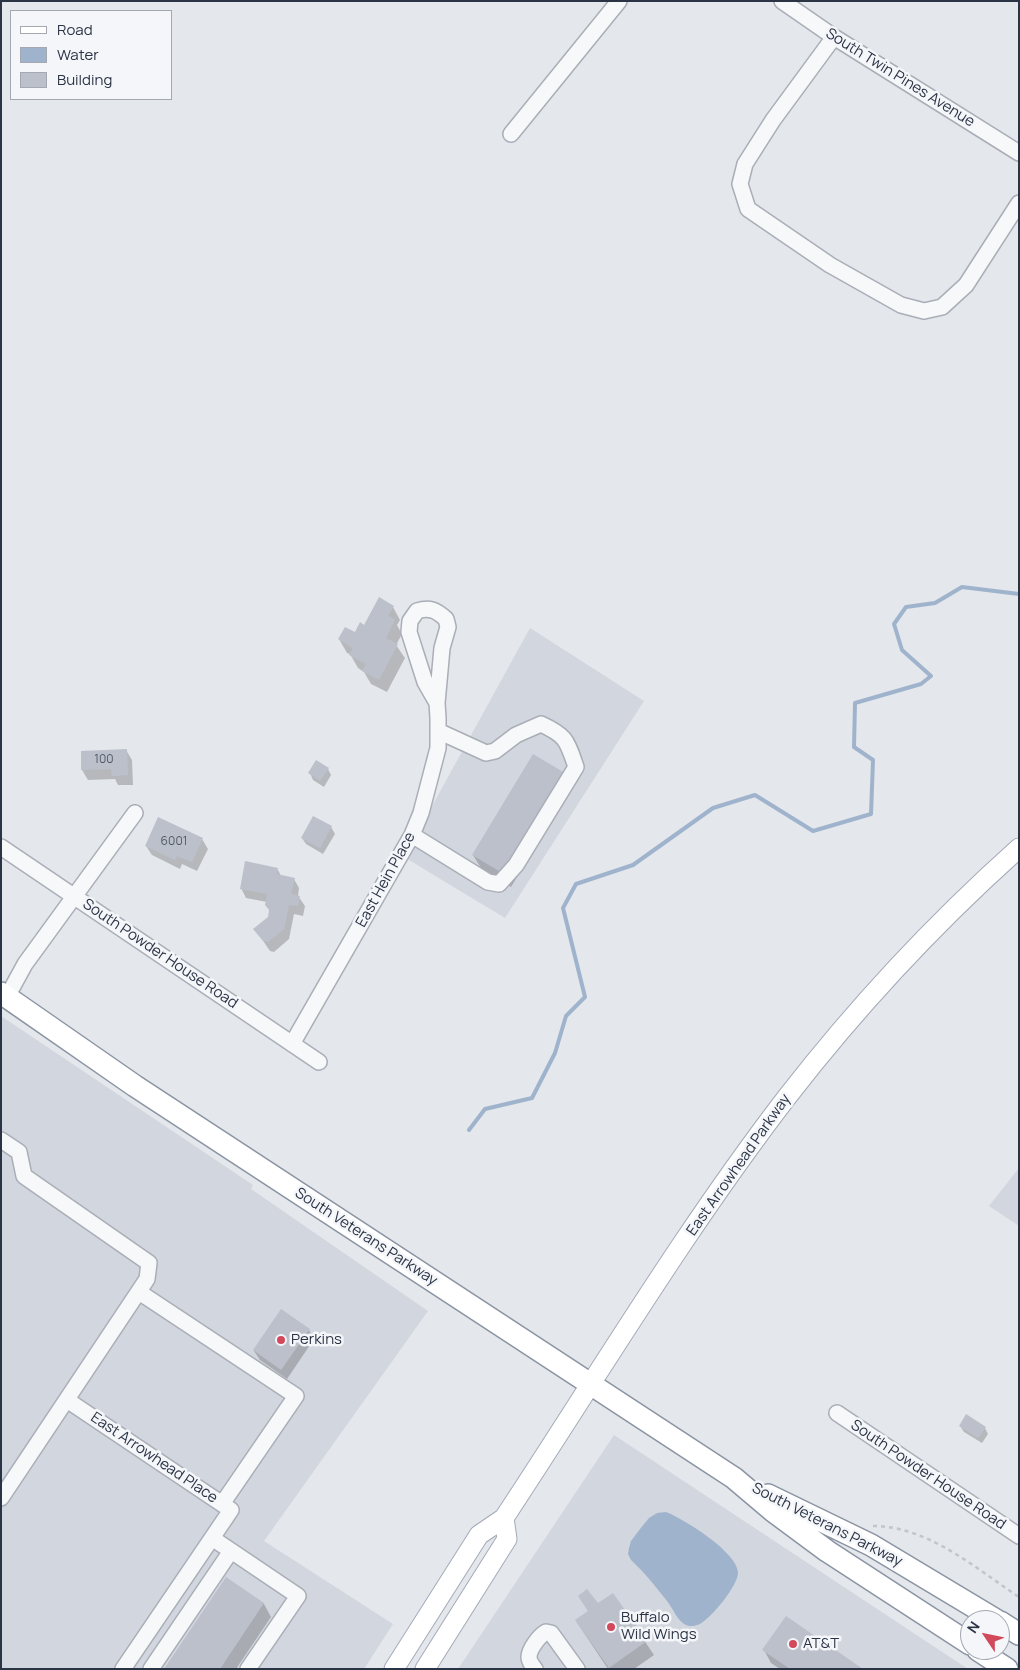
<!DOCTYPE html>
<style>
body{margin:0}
#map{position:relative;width:1020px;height:1670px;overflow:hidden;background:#e4e7ec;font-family:Manrope,sans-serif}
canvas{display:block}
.frame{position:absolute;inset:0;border:2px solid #2b3445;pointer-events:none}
.legend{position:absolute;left:10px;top:10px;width:162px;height:90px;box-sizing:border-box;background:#f4f6f9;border:1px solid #a4a8b1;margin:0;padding:6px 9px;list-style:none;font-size:15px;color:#2b3445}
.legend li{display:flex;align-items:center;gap:10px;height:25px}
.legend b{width:25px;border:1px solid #a4a8b1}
.north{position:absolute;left:960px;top:1610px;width:50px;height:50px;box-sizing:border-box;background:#f4f6f9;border:1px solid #a4a8b1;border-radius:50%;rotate:304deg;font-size:14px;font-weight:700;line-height:20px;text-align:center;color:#2b3445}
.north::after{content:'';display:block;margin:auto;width:18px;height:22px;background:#d1495b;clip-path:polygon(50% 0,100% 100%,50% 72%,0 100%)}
</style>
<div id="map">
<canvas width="1020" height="1670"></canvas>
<div class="frame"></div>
<ul class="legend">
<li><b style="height:6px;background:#fff"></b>Road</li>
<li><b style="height:14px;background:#9fb4cc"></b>Water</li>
<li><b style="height:14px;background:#bbc0ca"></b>Building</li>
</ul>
<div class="north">N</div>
</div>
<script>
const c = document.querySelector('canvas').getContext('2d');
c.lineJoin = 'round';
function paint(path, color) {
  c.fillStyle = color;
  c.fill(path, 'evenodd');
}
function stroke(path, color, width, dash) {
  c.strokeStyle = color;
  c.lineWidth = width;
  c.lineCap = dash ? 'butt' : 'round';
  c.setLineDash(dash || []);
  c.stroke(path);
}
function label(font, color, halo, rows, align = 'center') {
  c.font = font + ' Manrope,sans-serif';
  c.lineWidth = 5;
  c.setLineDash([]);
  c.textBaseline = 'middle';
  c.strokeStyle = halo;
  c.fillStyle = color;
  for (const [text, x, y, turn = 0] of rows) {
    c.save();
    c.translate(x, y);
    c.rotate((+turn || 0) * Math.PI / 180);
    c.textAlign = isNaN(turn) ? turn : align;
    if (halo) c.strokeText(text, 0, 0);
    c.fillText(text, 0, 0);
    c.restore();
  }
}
const built = new Path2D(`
 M 530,628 L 644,701 L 505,918 L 404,857 Z
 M 1,1016 L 253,1185 L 251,1189 L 428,1311 L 264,1541 L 393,1624 L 364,1669 L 1,1669 Z
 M 1019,1168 L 1019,1226 L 989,1206 Z
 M 614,1435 L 968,1669 L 458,1669 Z`);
const water = new Path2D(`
 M 666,1512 C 684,1519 737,1552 738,1572 C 739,1585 711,1618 700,1624 C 696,1626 690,1627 686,1625 C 677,1621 673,1608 667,1601 C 656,1587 644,1572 631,1560 L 628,1554 L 629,1548 L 631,1541 L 640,1529 L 649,1518 L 657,1513 Z`);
const shadow = new Path2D(`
 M 393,607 L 400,620 L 397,625 L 402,634 L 396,645 L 405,658 L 387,692 L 371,684 L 364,672 L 358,668 L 350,654 L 347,653 L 339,639 L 355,634 Z
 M 126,750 L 132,760 L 133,785 L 118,785 L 115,779 L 88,780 L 82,770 L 82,752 Z
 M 328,769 L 331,775 L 324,787 L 313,780 L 310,773 Z
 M 572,787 L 511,887 L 481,868 L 473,855 Z
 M 331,827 L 335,834 L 323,854 L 306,844 L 302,838 Z
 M 202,839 L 208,849 L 197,871 L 182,864 L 180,869 L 152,855 L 146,846 Z
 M 278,870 L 281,876 L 294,879 L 299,888 L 298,896 L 305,906 L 303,916 L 294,914 L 289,939 L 274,952 L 270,951 L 255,929 L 269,918 L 270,911 L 267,902 L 246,898 L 241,888 Z
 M 309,1330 L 314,1339 L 287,1379 L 260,1360 L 254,1351 Z
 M 960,1426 L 985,1428 L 988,1434 L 982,1443 L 964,1432 Z
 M 226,1579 L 264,1604 L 271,1617 L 236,1669 L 165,1669 Z
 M 613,1594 L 654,1655 L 634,1669 L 608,1669 L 576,1621 L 589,1612 L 579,1596 L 598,1605 Z
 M 764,1650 L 861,1669 L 780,1669 L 771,1663 Z`);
const stream = new Path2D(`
 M 469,1130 L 485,1109 L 532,1098 L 555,1053 L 566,1016 L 585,997 L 563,908 L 576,884 L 633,865 L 713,808 L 755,795 L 813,831 L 871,814 L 873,760 L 854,747 L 855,703 L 921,684 L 931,676 L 902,650 L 894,624 L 906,607 L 935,603 L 962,587 L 1019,594`);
const building = new Path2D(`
 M 379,597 L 394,606 L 388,616 L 395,620 L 386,638 L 398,644 L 379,680 L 362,671 L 366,664 L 349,655 L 353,648 L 338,639 L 345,627 L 355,632 L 360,622 L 364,625 Z
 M 127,749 L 128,775 L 112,776 L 111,769 L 81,770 L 81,751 Z
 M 533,754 L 565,773 L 504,874 L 472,855 Z
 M 316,760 L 329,768 L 320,781 L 308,773 Z
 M 313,816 L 332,826 L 320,848 L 301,838 Z
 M 158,817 L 203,838 L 192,862 L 177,856 L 175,860 L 145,846 Z
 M 245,861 L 278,868 L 277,874 L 295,878 L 291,894 L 300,896 L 298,906 L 289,905 L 284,929 L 268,942 L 263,941 L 253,929 L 268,917 L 269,910 L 265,905 L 267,894 L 240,889 Z
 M 281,1309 L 310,1329 L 281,1370 L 253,1350 Z
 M 966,1414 L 986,1427 L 978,1438 L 959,1426 Z
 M 226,1577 L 264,1603 L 220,1669 L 164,1669 Z
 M 587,1589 L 598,1603 L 613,1593 L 647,1641 L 609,1668 L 575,1620 L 588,1611 L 578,1596 Z
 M 786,1616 L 863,1669 L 790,1669 L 762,1650 Z`);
const path = new Path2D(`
 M 873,1526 C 928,1526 975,1568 1019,1597`);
const minor = new Path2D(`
 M 782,1 L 834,37 L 1019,153
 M 834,37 L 773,120 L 745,164 L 740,184 L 748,209 L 830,265 L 901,305 L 924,311 L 942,307 L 966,285 L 1019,203
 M 511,134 L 619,1
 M 412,835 L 488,882 L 499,884 L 516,865 L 576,767 C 567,741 567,736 541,724 L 516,735 L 495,751 L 486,753 L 438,731
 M 1,847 L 319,1062
 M 7,997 L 25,964 L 135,813
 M 292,1044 L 412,835 L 421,813 L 438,748 L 438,718 L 437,703 L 442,648 L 448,627 L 446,619 C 436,610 430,607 417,611 L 410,621 L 409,632 L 425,682 L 437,703
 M 1,1140 L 19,1152 L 24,1176 L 149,1263 L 147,1279 L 1,1498
 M 139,1292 L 296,1396 L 222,1504
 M 67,1400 L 231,1510 L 123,1669
 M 837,1413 L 1019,1536
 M 212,1538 L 298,1596 L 248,1669
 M 151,1669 L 231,1551
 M 535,1669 C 532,1665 529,1662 529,1657 C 529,1649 540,1635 546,1632 L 551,1633 L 577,1669`);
const major = new Path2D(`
 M 394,1669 L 479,1535 L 504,1518 C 597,1377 684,1231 787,1097 C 856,1008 934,924 1019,848
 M 425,1669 L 507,1539 L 504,1518`);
const highway = new Path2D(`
 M 1,993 L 135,1086 L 734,1478 L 773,1511 L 827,1551 L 970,1644
 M 768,1495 L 871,1545 L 996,1620
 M 1000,1622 L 1019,1634
 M 978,1650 L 1007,1669`);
const markers = [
 [281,1340,5,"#d1495b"],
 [611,1627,5,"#d1495b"],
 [793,1644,5,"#d1495b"]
];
const numberNames = [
 ["100",104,760],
 ["6001",174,842]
];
const streetNames = [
 ["South Twin Pines Avenue",900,78,32],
 ["East Hein Place",386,880,-61],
 ["South Powder House Road",160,954,34],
 ["East Arrowhead Parkway",739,1165,-55],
 ["South Veterans Parkway",366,1237,33],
 ["East Arrowhead Place",154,1458,34],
 ["South Powder House Road",928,1475,34],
 ["South Veterans Parkway",827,1525,27]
];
const poiNames = [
 ["Perkins",291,1340],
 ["Buffalo",621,1618],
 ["Wild Wings",621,1635],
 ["AT&T",803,1644]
];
paint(built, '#d2d6de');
paint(water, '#9fb4cc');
paint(shadow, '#0003');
stroke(stream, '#9fb4cc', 4);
paint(building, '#bbc0ca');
stroke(minor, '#a9aeb7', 18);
stroke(major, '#a3abb8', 21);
stroke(highway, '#8b94a3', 24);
stroke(path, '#c2c5cb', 2.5, [4, 4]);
stroke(minor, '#f7f8fa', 15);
stroke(major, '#fff', 19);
stroke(highway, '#fff', 21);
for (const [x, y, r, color] of markers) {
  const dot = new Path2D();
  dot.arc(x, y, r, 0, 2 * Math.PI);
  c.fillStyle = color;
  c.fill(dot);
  stroke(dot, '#f4f6f9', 2);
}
label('12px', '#4f5766', null, numberNames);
label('15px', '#2b3445', '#f4f6f9', streetNames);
label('15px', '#2b3445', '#f4f6f9', poiNames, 'left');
</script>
